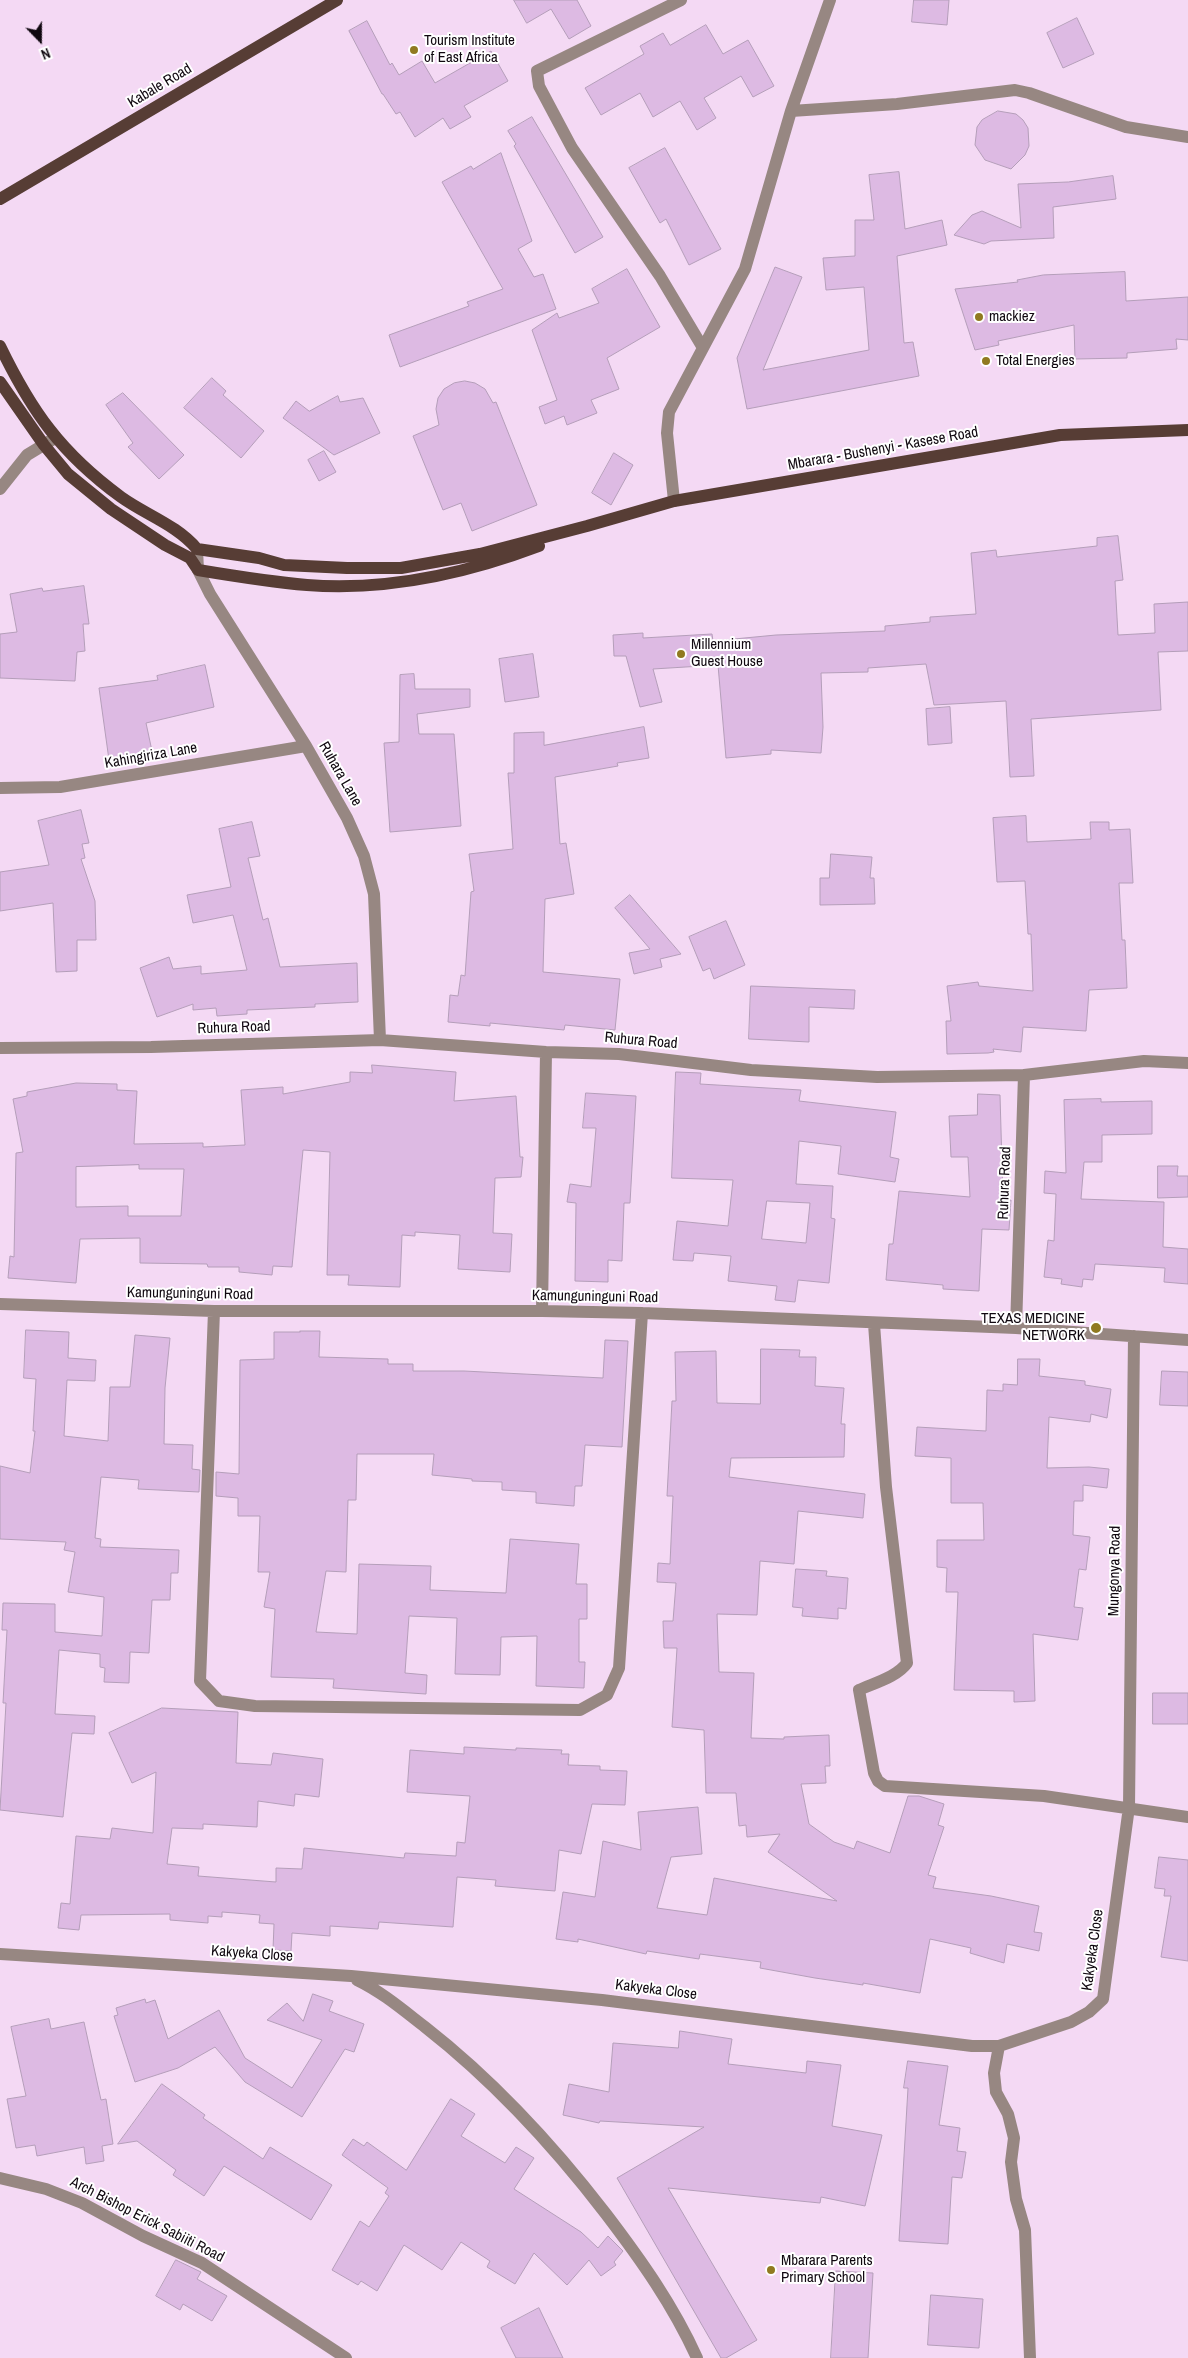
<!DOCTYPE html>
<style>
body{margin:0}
#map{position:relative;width:1188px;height:2358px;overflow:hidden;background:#f4d9f4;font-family:"Archivo Narrow",sans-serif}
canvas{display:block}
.north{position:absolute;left:15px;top:15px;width:50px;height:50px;-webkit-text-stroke:4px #fff;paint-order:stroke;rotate:158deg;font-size:14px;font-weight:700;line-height:20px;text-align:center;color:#100810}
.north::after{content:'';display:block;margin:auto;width:18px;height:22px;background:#100810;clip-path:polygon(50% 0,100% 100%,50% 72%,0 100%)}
</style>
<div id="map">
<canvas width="1188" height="2358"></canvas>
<div class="north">N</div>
</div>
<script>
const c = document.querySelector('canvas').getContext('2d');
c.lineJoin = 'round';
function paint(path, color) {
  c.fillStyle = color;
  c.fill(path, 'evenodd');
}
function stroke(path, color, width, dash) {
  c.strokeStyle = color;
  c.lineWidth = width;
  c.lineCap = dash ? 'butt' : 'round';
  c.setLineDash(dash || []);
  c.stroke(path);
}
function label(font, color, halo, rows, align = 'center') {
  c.font = font + ' "Archivo Narrow",sans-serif';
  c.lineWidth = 4;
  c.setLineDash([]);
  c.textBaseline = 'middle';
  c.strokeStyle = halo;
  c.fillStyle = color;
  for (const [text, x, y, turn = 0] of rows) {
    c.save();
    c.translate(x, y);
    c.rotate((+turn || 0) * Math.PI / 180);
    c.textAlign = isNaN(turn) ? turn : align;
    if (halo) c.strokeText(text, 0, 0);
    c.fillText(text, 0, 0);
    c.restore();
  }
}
const building = new Path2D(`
 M 514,0 L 577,0 L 591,26 L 569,39 L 551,9 L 527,23 Z
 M 914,0 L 949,0 L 947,25 L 912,22 Z
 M 1077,18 L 1094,54 L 1063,68 L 1047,33 Z
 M 367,21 L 390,65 L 392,63 L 399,75 L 422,61 L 435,83 L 491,51 L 508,81 L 464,106 L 471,117 L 450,129 L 443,118 L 415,137 L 400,112 L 396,114 L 383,94 L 382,94 L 349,31 Z
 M 706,25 L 723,54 L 748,40 L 774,86 L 753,97 L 741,76 L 704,98 L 716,118 L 697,130 L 680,101 L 653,117 L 640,93 L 601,115 L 585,88 L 644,54 L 640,46 L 663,33 L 670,45 Z
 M 998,111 L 1016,114 L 1023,120 L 1028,128 L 1029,146 L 1025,155 L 1011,169 L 985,160 L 975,145 L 977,127 L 982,120 Z
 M 532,117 L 603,237 L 575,253 L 514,146 L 516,144 L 508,131 Z
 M 665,148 L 721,249 L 689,265 L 666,219 L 660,223 L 629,168 Z
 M 501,153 L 532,241 L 518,249 L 534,277 L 543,274 L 556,309 L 400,367 L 389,335 L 469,306 L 467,302 L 503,289 L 442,182 L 471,166 L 473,169 Z
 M 899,172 L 905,229 L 942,220 L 947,245 L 897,256 L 904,343 L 913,342 L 919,376 L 747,409 L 737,358 L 775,267 L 802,277 L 763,370 L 869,350 L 864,287 L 826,290 L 823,258 L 855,256 L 855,220 L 874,220 L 869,175 Z
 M 1113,176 L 1116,199 L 1053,207 L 1054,238 L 991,241 L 984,244 L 954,235 L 972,215 L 982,211 L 1021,228 L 1018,184 L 1068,182 Z
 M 627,269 L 660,327 L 607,358 L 619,389 L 591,400 L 597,413 L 567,425 L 564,416 L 545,424 L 539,407 L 557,400 L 532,330 L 557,313 L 559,318 L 599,303 L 592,289 Z
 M 1125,272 L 1126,301 L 1188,297 L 1188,340 L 1176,339 L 1177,349 L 1127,353 L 1127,358 L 1075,359 L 1074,325 L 998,341 L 999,345 L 975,350 L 955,289 L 1018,282 L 1017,280 L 1043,275 Z
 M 212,378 L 226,391 L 223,395 L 264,431 L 241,458 L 184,408 Z
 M 465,381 L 475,383 L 485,389 L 493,403 L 496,402 L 537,505 L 472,531 L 461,503 L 443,510 L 413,436 L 439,425 L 436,409 L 438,398 L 444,389 L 454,383 Z
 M 123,393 L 184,455 L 159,479 L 128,447 L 133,443 L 106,405 Z
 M 338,396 L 340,402 L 363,398 L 380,433 L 334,455 L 283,418 L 296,401 L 309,411 Z
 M 324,451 L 336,472 L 319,481 L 308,460 Z
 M 614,453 L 633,465 L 611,505 L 592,493 Z
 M 1118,536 L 1123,580 L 1115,581 L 1118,635 L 1155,633 L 1154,604 L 1188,602 L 1188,651 L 1158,652 L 1161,710 L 1031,719 L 1034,776 L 1010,777 L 1006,701 L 934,705 L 926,664 L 868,668 L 868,672 L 821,673 L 823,727 L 821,753 L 771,750 L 771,754 L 726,758 L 718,665 L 653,669 L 662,702 L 640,707 L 626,656 L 614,656 L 613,635 L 643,633 L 643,638 L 712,634 L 713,641 L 776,635 L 885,631 L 885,626 L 930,622 L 930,617 L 976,614 L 971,553 L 996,550 L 997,557 L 1097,546 L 1097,538 Z
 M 84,586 L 89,624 L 83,624 L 85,651 L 77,652 L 75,681 L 0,678 L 0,634 L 17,632 L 10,594 L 42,588 L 43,591 Z
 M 533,654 L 539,697 L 505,702 L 499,659 Z
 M 205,665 L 214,707 L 146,723 L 152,751 L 109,760 L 99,688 L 158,680 L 157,676 Z
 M 414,674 L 415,689 L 470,689 L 470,707 L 417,714 L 419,734 L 454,734 L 461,826 L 390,832 L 384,743 L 399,742 L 400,675 Z
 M 950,707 L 952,743 L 928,745 L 926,709 Z
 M 644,727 L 649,758 L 617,763 L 618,766 L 555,777 L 560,844 L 566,843 L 574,894 L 545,899 L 543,972 L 620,979 L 615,1030 L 565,1025 L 564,1030 L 490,1023 L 490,1026 L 448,1022 L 450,995 L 458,996 L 461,975 L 465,976 L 471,892 L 474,891 L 469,854 L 513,849 L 508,773 L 514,773 L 514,733 L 544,732 L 544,745 Z
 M 81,810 L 89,843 L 82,844 L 85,858 L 81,859 L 95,901 L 96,940 L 77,940 L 77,971 L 56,972 L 53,903 L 0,911 L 0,872 L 49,865 L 38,821 Z
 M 1026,816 L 1027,842 L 1091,839 L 1090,822 L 1109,822 L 1109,830 L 1130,829 L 1133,883 L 1119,883 L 1122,940 L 1125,940 L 1127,988 L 1089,990 L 1086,1031 L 1023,1027 L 1021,1052 L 993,1049 L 994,1052 L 988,1053 L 947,1054 L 946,1021 L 951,1021 L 947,986 L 978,982 L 979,986 L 1033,991 L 1031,934 L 1028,934 L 1025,881 L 997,882 L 993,818 Z
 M 252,822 L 260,856 L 248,858 L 263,920 L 268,918 L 280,967 L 357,963 L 358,1002 L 315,1004 L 315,1007 L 247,1010 L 247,1014 L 217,1016 L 216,1008 L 193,1010 L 193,1004 L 157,1017 L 140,968 L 169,957 L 173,969 L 201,966 L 201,974 L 247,970 L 233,915 L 193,923 L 187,895 L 231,887 L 219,829 Z
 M 831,854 L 872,857 L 870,878 L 874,878 L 875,904 L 820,905 L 820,878 L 829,878 Z
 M 630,895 L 681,954 L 660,959 L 662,967 L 634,974 L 629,953 L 650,949 L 615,908 Z
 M 726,921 L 745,965 L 714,979 L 710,968 L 703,971 L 689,937 Z
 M 751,986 L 855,990 L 854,1009 L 809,1007 L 809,1042 L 749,1039 Z
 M 372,1065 L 456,1072 L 454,1101 L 516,1096 L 520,1157 L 523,1157 L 521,1177 L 495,1178 L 493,1233 L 512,1234 L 510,1272 L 458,1269 L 460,1235 L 415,1232 L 415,1236 L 402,1235 L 400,1287 L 348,1285 L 349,1275 L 327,1275 L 330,1152 L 303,1150 L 292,1267 L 273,1266 L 272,1275 L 239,1272 L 239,1267 L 208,1267 L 207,1264 L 140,1263 L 140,1238 L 80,1239 L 76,1283 L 8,1278 L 10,1256 L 14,1257 L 16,1153 L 23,1152 L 13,1099 L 27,1096 L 27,1092 L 76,1083 L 117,1084 L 117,1090 L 137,1091 L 134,1144 L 203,1143 L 203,1147 L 245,1145 L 241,1090 L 283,1087 L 283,1094 L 350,1082 L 350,1072 L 372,1073 ZM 139,1165 L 139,1169 L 184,1169 L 181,1216 L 128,1216 L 128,1206 L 76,1207 L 76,1167 Z
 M 676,1072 L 701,1073 L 700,1084 L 801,1090 L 799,1101 L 896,1112 L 890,1157 L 899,1159 L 895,1182 L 838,1174 L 841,1146 L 799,1141 L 796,1184 L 833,1186 L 831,1218 L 835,1219 L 829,1283 L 798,1280 L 795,1302 L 775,1300 L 777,1286 L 728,1281 L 731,1256 L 694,1253 L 693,1261 L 673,1260 L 677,1221 L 728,1226 L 733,1180 L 672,1178 ZM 767,1201 L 810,1203 L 806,1243 L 762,1239 Z
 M 586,1093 L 636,1096 L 630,1203 L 624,1203 L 622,1261 L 608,1260 L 608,1282 L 575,1281 L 576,1203 L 567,1202 L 570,1184 L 591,1187 L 596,1128 L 583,1128 Z
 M 978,1094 L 1000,1095 L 1003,1199 L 1011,1200 L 1009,1230 L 982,1229 L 979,1291 L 943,1289 L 943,1285 L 886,1280 L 889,1244 L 893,1244 L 899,1191 L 970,1197 L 968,1157 L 951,1157 L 949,1116 L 977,1115 Z
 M 1101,1099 L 1101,1102 L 1152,1101 L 1152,1134 L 1102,1135 L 1102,1162 L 1084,1162 L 1081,1199 L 1164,1202 L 1163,1247 L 1188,1249 L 1188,1284 L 1164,1282 L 1165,1268 L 1095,1264 L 1093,1280 L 1083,1279 L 1082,1287 L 1061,1284 L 1062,1279 L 1044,1277 L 1048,1240 L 1054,1241 L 1056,1194 L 1044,1193 L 1045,1171 L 1066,1173 L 1064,1100 Z
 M 1158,1166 L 1178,1166 L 1177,1176 L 1188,1176 L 1188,1197 L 1158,1198 Z
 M 26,1330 L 69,1332 L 68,1358 L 96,1360 L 95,1381 L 67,1380 L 64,1436 L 108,1441 L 110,1387 L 130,1387 L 135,1335 L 170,1338 L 165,1388 L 164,1444 L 193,1445 L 192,1469 L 200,1470 L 199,1492 L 138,1489 L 139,1480 L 101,1477 L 95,1538 L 101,1539 L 100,1547 L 179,1550 L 178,1573 L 171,1573 L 170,1600 L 152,1600 L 149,1653 L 130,1652 L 129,1683 L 104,1682 L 105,1668 L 100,1667 L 100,1654 L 59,1650 L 55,1714 L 95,1716 L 94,1734 L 72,1733 L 63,1817 L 0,1810 L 6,1703 L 3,1703 L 7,1630 L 2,1630 L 3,1603 L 55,1604 L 55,1632 L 102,1636 L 104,1597 L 68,1592 L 75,1552 L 64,1550 L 66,1542 L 0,1539 L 0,1466 L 30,1473 L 35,1431 L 33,1431 L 36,1379 L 24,1378 Z
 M 300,1331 L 320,1331 L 319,1357 L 388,1359 L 388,1364 L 413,1364 L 413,1371 L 464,1371 L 603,1378 L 605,1340 L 628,1341 L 622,1447 L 585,1445 L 582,1486 L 575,1486 L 574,1506 L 536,1503 L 536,1492 L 502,1490 L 502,1482 L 472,1481 L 472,1479 L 432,1475 L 434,1454 L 357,1454 L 356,1500 L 348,1500 L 346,1572 L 326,1571 L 316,1632 L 357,1634 L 359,1564 L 431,1566 L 430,1590 L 506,1593 L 510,1539 L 579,1544 L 576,1584 L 587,1584 L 587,1619 L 579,1619 L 579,1662 L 585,1662 L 584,1688 L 536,1686 L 537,1636 L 501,1637 L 500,1675 L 455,1674 L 457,1618 L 409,1616 L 405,1673 L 427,1675 L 426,1694 L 333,1688 L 334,1679 L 271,1677 L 275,1609 L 264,1607 L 270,1572 L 258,1572 L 260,1516 L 238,1516 L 238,1498 L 216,1496 L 216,1472 L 239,1474 L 240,1360 L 274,1359 L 274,1332 L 300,1332 Z
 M 761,1349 L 800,1350 L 799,1357 L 816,1357 L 815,1386 L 844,1388 L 841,1424 L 845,1424 L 844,1457 L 731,1458 L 729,1477 L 865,1494 L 863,1518 L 798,1511 L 794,1564 L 760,1561 L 757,1615 L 717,1614 L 719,1672 L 754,1673 L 751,1738 L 784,1739 L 784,1737 L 829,1735 L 830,1766 L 825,1766 L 826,1783 L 801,1784 L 809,1824 L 834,1842 L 854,1849 L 857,1841 L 890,1853 L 908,1796 L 919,1796 L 944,1804 L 938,1825 L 944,1827 L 928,1875 L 936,1877 L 933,1888 L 991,1896 L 1039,1906 L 1034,1932 L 1042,1933 L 1039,1951 L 1007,1944 L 1004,1963 L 970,1953 L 971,1948 L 930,1939 L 920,1993 L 863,1983 L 863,1985 L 815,1978 L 760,1968 L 761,1962 L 700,1954 L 699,1959 L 647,1951 L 646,1954 L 578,1939 L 578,1942 L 556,1939 L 563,1892 L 595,1897 L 603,1841 L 641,1850 L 638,1812 L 698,1807 L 702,1854 L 671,1857 L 657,1908 L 707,1915 L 714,1878 L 837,1901 L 768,1852 L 780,1834 L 747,1837 L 746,1825 L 739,1826 L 736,1793 L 706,1793 L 704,1730 L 672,1727 L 677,1648 L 664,1648 L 663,1621 L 673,1621 L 676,1583 L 657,1582 L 658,1563 L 670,1564 L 673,1496 L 667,1496 L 672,1401 L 676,1401 L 675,1352 L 716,1351 L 717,1403 L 760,1404 Z
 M 1018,1359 L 1040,1359 L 1039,1376 L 1085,1381 L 1085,1385 L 1111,1389 L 1107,1418 L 1091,1414 L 1090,1422 L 1049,1417 L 1047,1468 L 1089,1467 L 1109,1469 L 1107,1488 L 1083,1485 L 1083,1501 L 1074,1501 L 1073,1535 L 1090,1537 L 1086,1570 L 1079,1569 L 1074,1607 L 1083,1608 L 1078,1640 L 1033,1634 L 1035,1701 L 1014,1702 L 1014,1691 L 954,1690 L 958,1592 L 946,1592 L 947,1568 L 937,1567 L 937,1540 L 984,1540 L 983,1503 L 951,1503 L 951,1458 L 915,1456 L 917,1427 L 986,1431 L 987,1390 L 1003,1391 L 1003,1384 L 1017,1385 Z
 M 1162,1371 L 1188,1372 L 1188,1406 L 1160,1405 Z
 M 796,1569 L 827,1571 L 826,1576 L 848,1578 L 846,1609 L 838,1608 L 838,1619 L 802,1616 L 803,1608 L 793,1607 Z
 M 1153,1693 L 1188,1693 L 1188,1724 L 1153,1724 Z
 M 162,1708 L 238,1712 L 236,1763 L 271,1765 L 273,1753 L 323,1759 L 319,1797 L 295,1794 L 294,1806 L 258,1801 L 257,1827 L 203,1824 L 203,1829 L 172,1828 L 167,1864 L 199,1867 L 198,1876 L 276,1882 L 276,1868 L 302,1869 L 304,1848 L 404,1858 L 405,1853 L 456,1856 L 457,1842 L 465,1843 L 470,1796 L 407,1792 L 410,1750 L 464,1754 L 464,1747 L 516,1750 L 516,1748 L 562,1750 L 561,1754 L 569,1754 L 568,1765 L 600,1766 L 600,1770 L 627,1771 L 625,1805 L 592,1804 L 581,1854 L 559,1850 L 555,1891 L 495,1886 L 496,1880 L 457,1877 L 453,1927 L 379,1922 L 378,1929 L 330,1926 L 330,1936 L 292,1933 L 291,1951 L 273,1950 L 274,1924 L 259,1923 L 260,1915 L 222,1912 L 222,1917 L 208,1916 L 208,1923 L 170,1920 L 170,1914 L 81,1915 L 79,1930 L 58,1928 L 61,1903 L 70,1904 L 76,1836 L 110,1839 L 112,1828 L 153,1833 L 156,1772 L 132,1783 L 109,1733 Z
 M 1159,1857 L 1188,1860 L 1188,1961 L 1161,1957 L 1171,1896 L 1164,1896 L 1165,1889 L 1155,1888 Z
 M 313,1994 L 333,2001 L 329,2011 L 364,2024 L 354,2052 L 345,2049 L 302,2117 L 245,2082 L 215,2047 L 178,2068 L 135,2082 L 114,2016 L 118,2015 L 116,2008 L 145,1999 L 146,2003 L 155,2000 L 168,2039 L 219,2010 L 245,2058 L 292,2088 L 322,2040 L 267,2020 L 287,2003 L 303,2021 Z
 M 49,2019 L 51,2029 L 84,2022 L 101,2100 L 106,2099 L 113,2144 L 102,2146 L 104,2161 L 86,2164 L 84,2147 L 37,2156 L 35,2145 L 16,2148 L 7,2099 L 26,2096 L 11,2027 Z
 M 680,2031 L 732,2039 L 728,2064 L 806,2073 L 807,2061 L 841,2065 L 832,2126 L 882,2135 L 865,2206 L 821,2197 L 820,2203 L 668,2188 L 757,2340 L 726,2358 L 721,2358 L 617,2178 L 704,2127 L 600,2121 L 599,2123 L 563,2115 L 569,2084 L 609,2092 L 613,2043 L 678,2048 Z
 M 908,2061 L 948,2066 L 939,2125 L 960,2128 L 957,2151 L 966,2152 L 962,2178 L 952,2177 L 948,2244 L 899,2241 L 908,2088 L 904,2088 Z
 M 162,2084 L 205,2115 L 203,2118 L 263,2159 L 270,2147 L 332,2185 L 311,2220 L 224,2166 L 204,2196 L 173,2175 L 176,2170 L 137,2141 L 118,2144 Z
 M 451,2099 L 475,2114 L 461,2136 L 505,2163 L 516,2147 L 534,2158 L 514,2189 L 581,2232 L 598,2248 L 608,2236 L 623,2251 L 614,2262 L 616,2265 L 601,2276 L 589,2260 L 567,2285 L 534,2253 L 515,2284 L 487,2267 L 490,2261 L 461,2242 L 442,2270 L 404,2245 L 377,2291 L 361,2281 L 358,2285 L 332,2270 L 360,2221 L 369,2227 L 389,2196 L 385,2193 L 388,2188 L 342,2155 L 353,2139 L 364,2146 L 367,2142 L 406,2170 Z
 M 176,2260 L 201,2272 L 197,2279 L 227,2296 L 212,2321 L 183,2304 L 180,2310 L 156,2296 Z
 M 836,2271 L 873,2273 L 868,2358 L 831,2358 Z
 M 931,2295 L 983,2299 L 979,2348 L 928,2345 Z
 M 539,2308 L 563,2358 L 516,2358 L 501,2328 Z`);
const street = new Path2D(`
 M 681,0 L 537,71 L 539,86 L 572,148 L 660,276 L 703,348
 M 791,111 L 897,104 L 1015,90 L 1029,93 L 1126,127 L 1188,137
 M 0,489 L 27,455 L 55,438
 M 674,501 L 667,433 L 669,412 L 745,269 L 791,111 L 830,0
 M 197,549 L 198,570 L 210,594 L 306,746 L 347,818 L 364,856 L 374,894 L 380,1040
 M 0,788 L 60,787 L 306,746
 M 0,1048 L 151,1047 L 380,1040 L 546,1052 L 619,1054 L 751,1070 L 877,1077 L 1024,1075 L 1016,1328
 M 1024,1075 L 1144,1061 L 1188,1063
 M 0,1304 L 214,1311 L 542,1311 L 642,1313 L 1016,1328 L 1188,1340
 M 214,1311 L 200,1681 L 219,1701 L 255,1706 L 580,1710 L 607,1695 L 619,1668 L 642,1313
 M 542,1311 L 546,1052
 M 874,1324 L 886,1487 L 907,1663 C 897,1677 874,1683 859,1690 L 874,1773 L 878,1781 L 885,1786 L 1044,1796 L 1188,1817
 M 0,1954 L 351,1976 L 602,2000 L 972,2046 L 999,2046 L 1071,2022 L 1089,2012 L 1103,1999 L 1129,1807 L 1134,1336
 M 357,1980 C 382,1992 403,2010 425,2027 C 494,2081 553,2145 606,2214 C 641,2260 673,2305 697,2358
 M 999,2046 L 994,2073 L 996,2092 L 1008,2114 L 1014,2138 L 1011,2162 L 1016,2199 L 1025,2230 L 1030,2358
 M 0,2178 L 46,2189 L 82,2203 L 143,2236 L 202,2263 L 346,2358`);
const primary = new Path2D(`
 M 0,199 L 337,0
 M 0,346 C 32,412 61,453 121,497 C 146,515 177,525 197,549 L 259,558 L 284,565 L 347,568 L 401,568 L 480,554 L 587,526 L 674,501 L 1060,435 L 1188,430
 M 0,382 L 44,445 L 68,474 L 111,509 L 165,545 L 190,558 L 198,570 C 234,576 271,582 307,585 C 386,591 465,574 539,546`);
const markers = [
 [414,50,5,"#907a20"],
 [979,317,5,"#907a20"],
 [986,361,5,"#907a20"],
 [681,654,5,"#907a20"],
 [1096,1328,6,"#907a20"],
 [771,2270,5,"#907a20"]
];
const poiNames = [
 ["Tourism Institute",424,41],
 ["of East Africa",424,58],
 ["mackiez",989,317],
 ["Total Energies",996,361],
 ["Millennium",691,645],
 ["Guest House",691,662],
 ["TEXAS MEDICINE",1085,1319,"right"],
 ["NETWORK",1085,1336,"right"],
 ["Mbarara Parents",781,2261],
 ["Primary School",781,2278]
];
const streetNames = [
 ["Kabale Road",160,86,-31],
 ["Mbarara - Bushenyi - Kasese Road",883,449,-10],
 ["Kahingiriza Lane",151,756,-10],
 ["Ruhara Lane",340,774,60],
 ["Ruhura Road",234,1028,-2],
 ["Ruhura Road",641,1041,5],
 ["Ruhura Road",1005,1183,-88],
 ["Kamunguninguni Road",190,1294,1],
 ["Kamunguninguni Road",595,1297,1],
 ["Mungonya Road",1115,1571,-89],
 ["Kakyeka Close",1093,1950,-82],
 ["Kakyeka Close",252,1954,4],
 ["Kakyeka Close",656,1990,7],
 ["Arch Bishop Erick Sabiiti Road",147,2220,27]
];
paint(building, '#ddbae3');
stroke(building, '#b49eb9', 1);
stroke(street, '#978782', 12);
stroke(primary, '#573d35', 12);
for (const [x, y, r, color] of markers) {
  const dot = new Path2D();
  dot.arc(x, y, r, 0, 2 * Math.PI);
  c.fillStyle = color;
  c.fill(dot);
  stroke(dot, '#fff', 2);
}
label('15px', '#100810', '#fff', poiNames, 'left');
label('15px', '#100810', '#fff', streetNames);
</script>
